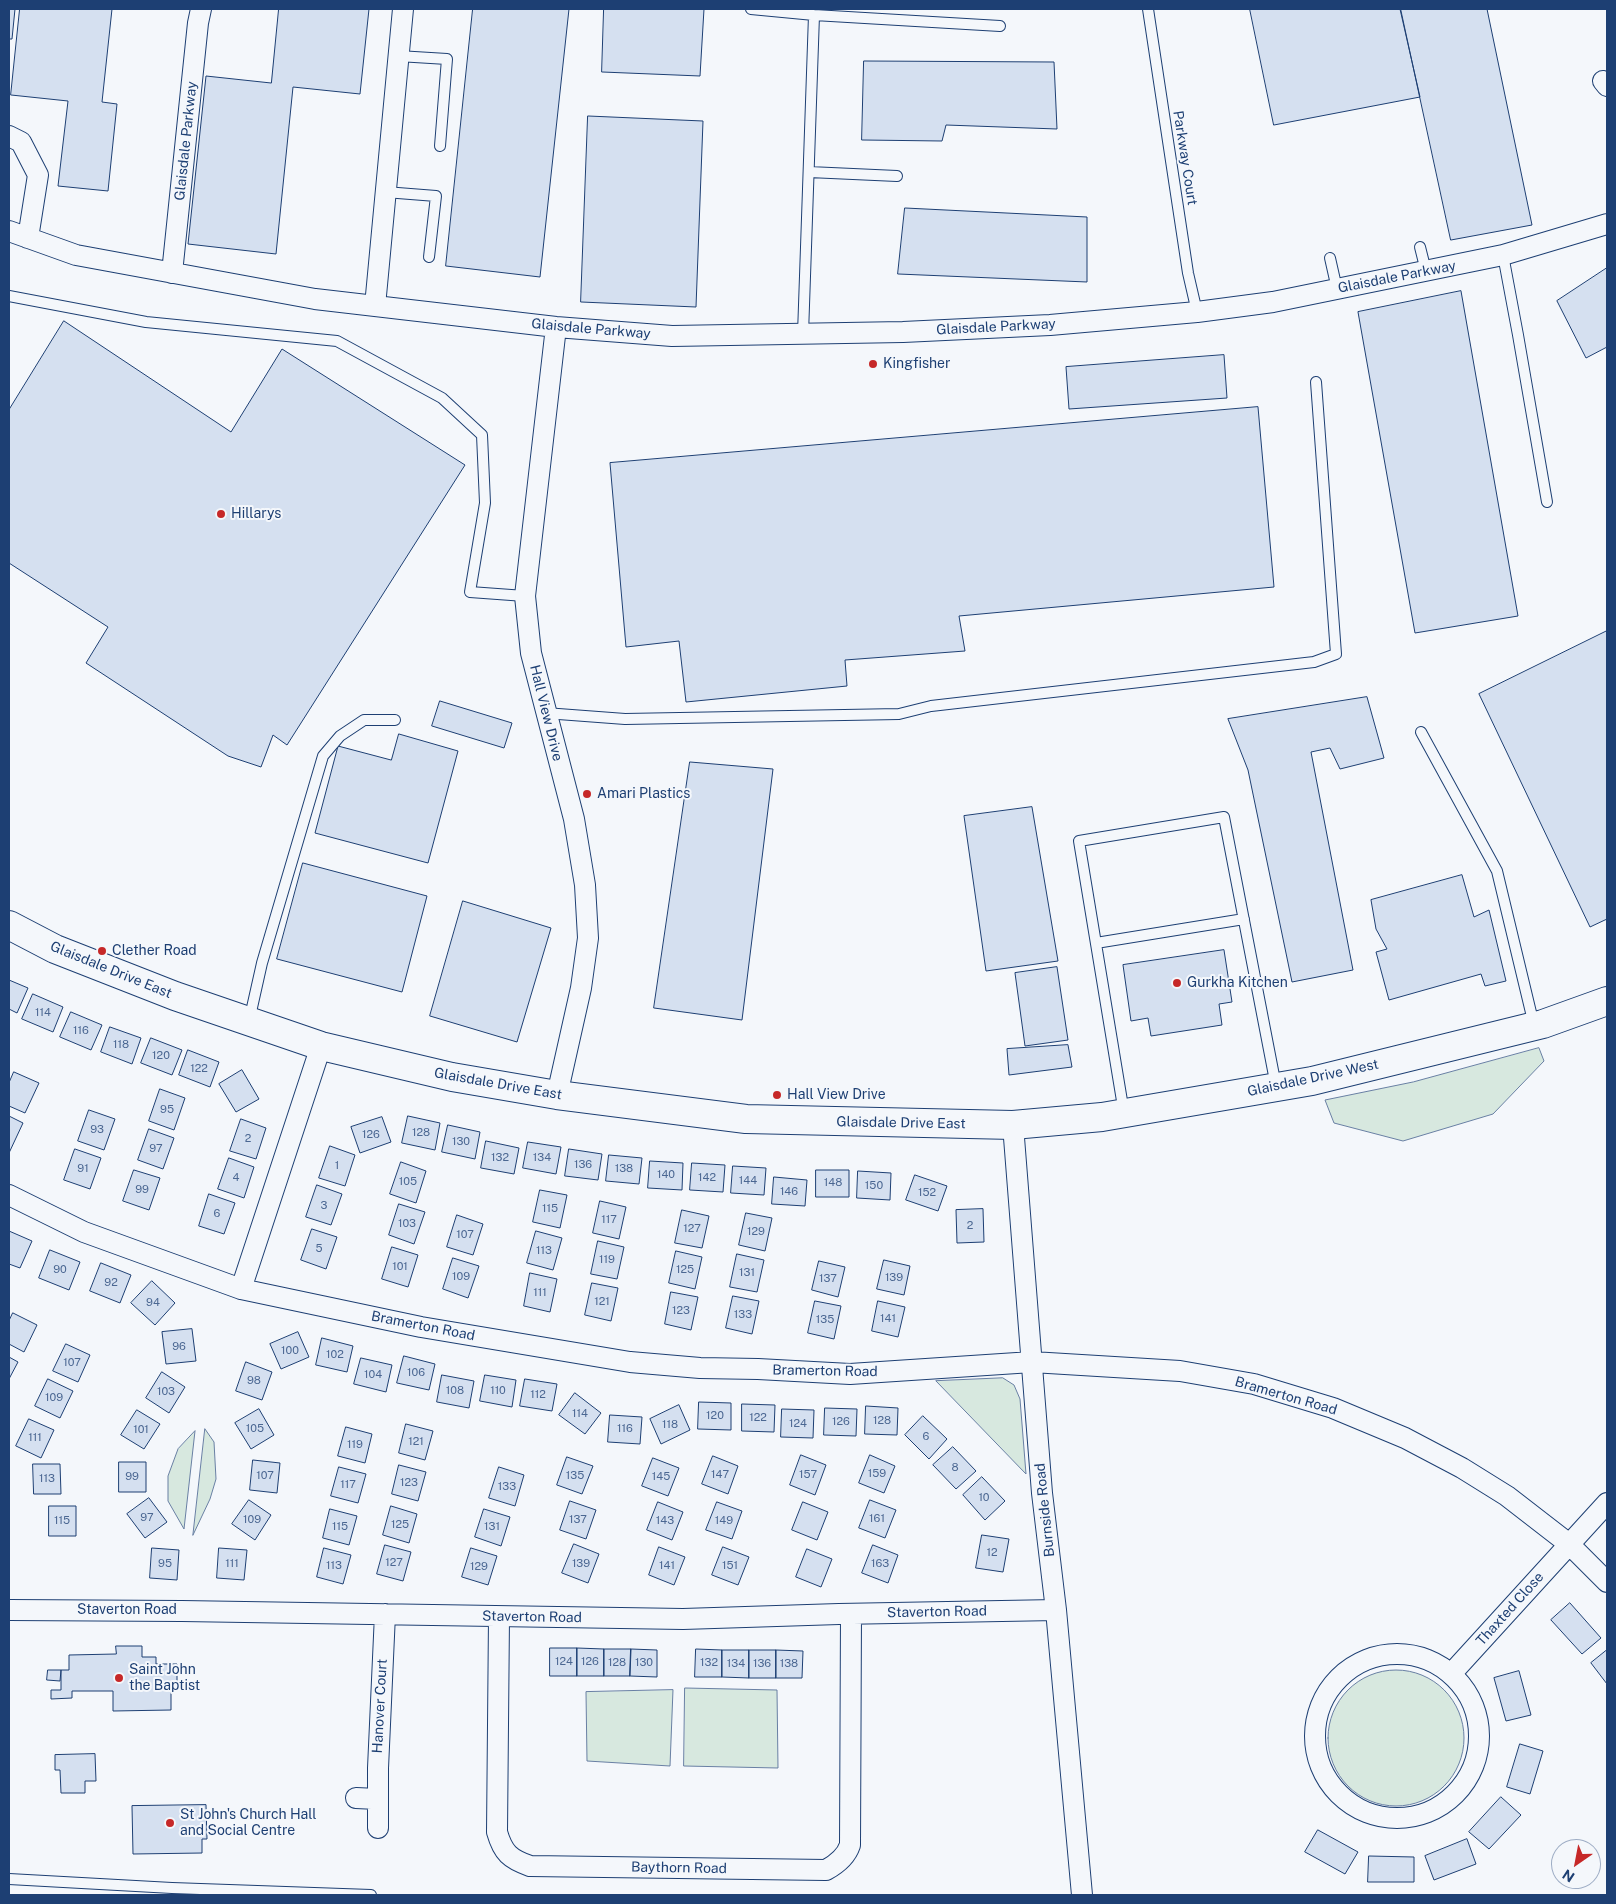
<!DOCTYPE html>
<style>
body{margin:0}
#map{position:relative;width:1616px;height:1904px;overflow:hidden;background:#f4f7fb;font-family:"Public Sans",sans-serif}
canvas{display:block}
.frame{position:absolute;inset:0;border:10px solid #1d3f73;pointer-events:none}
.north{position:absolute;left:1551px;top:1839px;width:50px;height:50px;box-sizing:border-box;background:#f4f7fb;border:1px solid #9eadc5;border-radius:50%;rotate:213deg;font-size:14px;font-weight:700;line-height:20px;text-align:center;color:#1d3f73}
.north::after{content:'';display:block;margin:auto;width:18px;height:22px;background:#c62828;clip-path:polygon(50% 0,100% 100%,50% 72%,0 100%)}
</style>
<div id="map">
<canvas width="1616" height="1904"></canvas>
<div class="frame"></div>
<div class="north">N</div>
</div>
<script>
const c = document.querySelector('canvas').getContext('2d');
c.lineJoin = 'round';
function paint(path, color) {
  c.fillStyle = color;
  c.fill(path, 'evenodd');
}
function stroke(path, color, width, dash) {
  c.strokeStyle = color;
  c.lineWidth = width;
  c.lineCap = dash ? 'butt' : 'round';
  c.setLineDash(dash || []);
  c.stroke(path);
}
function label(font, color, halo, rows, align = 'center') {
  c.font = font + ' "Public Sans",sans-serif';
  c.lineWidth = 4;
  c.setLineDash([]);
  c.textBaseline = 'middle';
  c.strokeStyle = halo;
  c.fillStyle = color;
  for (const [text, x, y, turn = 0] of rows) {
    c.save();
    c.translate(x, y);
    c.rotate((+turn || 0) * Math.PI / 180);
    c.textAlign = isNaN(turn) ? turn : align;
    if (halo) c.strokeText(text, 0, 0);
    c.fillText(text, 0, 0);
    c.restore();
  }
}
const green = new Path2D(`
 M 1539,1048 L 1544,1061 L 1493,1114 L 1403,1141 L 1334,1123 L 1325,1100 L 1413,1082 Z
 M 1003,1378 L 1014,1385 L 1020,1399 L 1026,1474 L 936,1381 Z
 M 205,1429 L 214,1442 L 216,1479 L 210,1499 L 193,1535 Z
 M 195,1431 L 184,1529 L 168,1501 L 168,1476 L 178,1449 Z
 M1328 1738a68 68 0 1 1 136 0a68 68 0 1 1-136 0Z
 M 685,1688 L 777,1690 L 778,1768 L 684,1766 Z
 M 673,1690 L 670,1766 L 587,1761 L 586,1692 Z`);
const building = new Path2D(`
 M 9,9 L 15,9 L 12,39 L 9,39 Z
 M 20,9 L 112,9 L 102,102 L 117,104 L 108,191 L 58,186 L 68,101 L 11,95 Z
 M 279,9 L 369,9 L 360,94 L 293,87 L 276,254 L 188,244 L 206,76 L 271,83 Z
 M 473,9 L 569,9 L 540,277 L 446,266 Z
 M 604,9 L 704,9 L 700,76 L 602,72 Z
 M 1250,9 L 1400,9 L 1420,97 L 1274,125 Z
 M 1401,9 L 1487,9 L 1532,225 L 1451,240 Z
 M 864,61 L 1054,62 L 1057,129 L 946,125 L 942,141 L 862,140 Z
 M 588,116 L 703,121 L 696,307 L 581,302 Z
 M 905,208 L 1087,217 L 1087,282 L 898,274 Z
 M 1607,268 L 1607,347 L 1586,358 L 1557,301 Z
 M 1461,291 L 1518,616 L 1415,633 L 1358,312 Z
 M 64,321 L 231,432 L 282,349 L 465,465 L 287,745 L 273,735 L 261,767 L 228,756 L 86,663 L 108,627 L 9,563 L 9,410 Z
 M 1224,355 L 1227,398 L 1069,409 L 1066,367 Z
 M 1258,407 L 1274,587 L 959,616 L 965,651 L 845,660 L 847,686 L 686,702 L 679,641 L 626,647 L 610,463 Z
 M 1607,631 L 1607,919 L 1590,927 L 1479,694 Z
 M 1367,697 L 1384,758 L 1340,769 L 1330,748 L 1311,752 L 1353,970 L 1292,982 L 1248,770 L 1228,719 Z
 M 440,701 L 512,723 L 504,748 L 432,726 Z
 M 399,734 L 458,751 L 428,863 L 315,833 L 338,746 L 391,760 Z
 M 690,762 L 773,769 L 742,1020 L 654,1008 Z
 M 1032,807 L 1058,961 L 986,971 L 964,816 Z
 M 303,863 L 427,896 L 402,992 L 277,959 Z
 M 1462,875 L 1474,917 L 1489,910 L 1506,981 L 1485,986 L 1481,974 L 1389,1000 L 1376,952 L 1387,949 L 1376,929 L 1371,900 Z
 M 463,901 L 551,928 L 517,1042 L 430,1016 Z
 M 1224,950 L 1232,1002 L 1219,1004 L 1222,1025 L 1151,1036 L 1148,1018 L 1131,1021 L 1123,965 Z
 M 1057,967 L 1068,1040 L 1025,1046 L 1015,973 Z
 M 9,980 L 28,988 L 17,1013 L 9,1009 Z
 M 33,994 L 63,1007 L 53,1032 L 22,1019 Z
 M 71,1012 L 102,1025 L 91,1050 L 60,1037 Z
 M 110,1027 L 141,1038 L 132,1064 L 101,1052 Z
 M 151,1038 L 182,1050 L 172,1075 L 141,1063 Z
 M 1068,1045 L 1072,1067 L 1009,1075 L 1007,1049 Z
 M 188,1050 L 219,1062 L 210,1087 L 179,1075 Z
 M 242,1070 L 259,1099 L 236,1112 L 219,1084 Z
 M 14,1072 L 39,1083 L 25,1113 L 9,1106 L 9,1083 Z
 M 160,1089 L 185,1098 L 174,1130 L 149,1121 Z
 M 89,1110 L 115,1119 L 104,1150 L 78,1141 Z
 M 9,1116 L 23,1123 L 9,1153 Z
 M 408,1116 L 440,1123 L 435,1150 L 402,1143 Z
 M 382,1117 L 391,1142 L 360,1153 L 351,1127 Z
 M 241,1119 L 266,1128 L 256,1159 L 230,1151 Z
 M 448,1125 L 480,1132 L 475,1159 L 442,1152 Z
 M 149,1129 L 174,1138 L 163,1169 L 138,1160 Z
 M 486,1141 L 519,1148 L 514,1174 L 481,1168 Z
 M 528,1142 L 561,1147 L 556,1174 L 523,1168 Z
 M 330,1146 L 355,1155 L 345,1186 L 319,1178 Z
 M 75,1149 L 101,1158 L 90,1189 L 64,1180 Z
 M 569,1149 L 602,1154 L 598,1180 L 565,1176 Z
 M 609,1155 L 642,1158 L 639,1184 L 606,1181 Z
 M 229,1158 L 254,1167 L 244,1198 L 218,1189 Z
 M 650,1161 L 683,1163 L 682,1190 L 648,1188 Z
 M 401,1162 L 426,1171 L 416,1203 L 390,1194 Z
 M 692,1163 L 725,1165 L 723,1192 L 690,1190 Z
 M 733,1166 L 766,1168 L 764,1195 L 731,1193 Z
 M 134,1170 L 160,1178 L 149,1210 L 123,1201 Z
 M 816,1170 L 849,1170 L 849,1197 L 816,1197 Z
 M 858,1171 L 891,1173 L 890,1200 L 857,1198 Z
 M 915,1175 L 947,1186 L 938,1211 L 906,1200 Z
 M 774,1177 L 807,1180 L 805,1206 L 772,1204 Z
 M 317,1185 L 342,1194 L 331,1225 L 306,1217 Z
 M 540,1190 L 567,1195 L 560,1228 L 533,1222 Z
 M 209,1194 L 235,1203 L 224,1234 L 199,1226 Z
 M 600,1201 L 626,1207 L 619,1239 L 593,1233 Z
 M 399,1204 L 425,1212 L 414,1244 L 389,1235 Z
 M 983,1209 L 984,1242 L 957,1243 L 956,1210 Z
 M 682,1210 L 709,1216 L 702,1248 L 675,1243 Z
 M 746,1213 L 772,1218 L 765,1251 L 739,1245 Z
 M 457,1215 L 483,1224 L 473,1255 L 447,1247 Z
 M 312,1229 L 337,1237 L 326,1269 L 301,1260 Z
 M 9,1231 L 32,1241 L 20,1268 L 9,1264 Z
 M 536,1231 L 562,1238 L 553,1270 L 527,1263 Z
 M 598,1241 L 624,1247 L 617,1279 L 591,1274 Z
 M 392,1247 L 418,1255 L 408,1287 L 382,1279 Z
 M 50,1250 L 80,1262 L 69,1290 L 39,1278 Z
 M 676,1251 L 702,1257 L 695,1289 L 669,1283 Z
 M 737,1254 L 764,1260 L 757,1292 L 730,1287 Z
 M 453,1258 L 479,1266 L 468,1298 L 443,1289 Z
 M 884,1260 L 910,1266 L 904,1295 L 877,1289 Z
 M 819,1261 L 845,1267 L 838,1297 L 812,1290 Z
 M 101,1263 L 131,1275 L 120,1303 L 90,1291 Z
 M 530,1273 L 557,1279 L 550,1312 L 524,1306 Z
 M 152,1281 L 175,1303 L 155,1325 L 131,1303 Z
 M 592,1283 L 618,1288 L 611,1321 L 585,1315 Z
 M 671,1292 L 698,1297 L 691,1330 L 665,1324 Z
 M 733,1296 L 759,1301 L 752,1334 L 726,1328 Z
 M 815,1301 L 841,1306 L 834,1339 L 808,1333 Z
 M 878,1301 L 905,1307 L 898,1337 L 872,1331 Z
 M 13,1313 L 37,1325 L 24,1352 L 9,1344 L 9,1321 Z
 M 192,1329 L 196,1361 L 166,1364 L 162,1332 Z
 M 298,1332 L 309,1357 L 281,1369 L 270,1344 Z
 M 322,1338 L 353,1346 L 347,1372 L 316,1365 Z
 M 66,1344 L 90,1355 L 78,1382 L 53,1371 Z
 M 404,1356 L 435,1364 L 429,1390 L 397,1383 Z
 M 9,1357 L 18,1362 L 9,1379 Z
 M 361,1358 L 392,1365 L 386,1392 L 354,1384 Z
 M 246,1362 L 272,1372 L 262,1400 L 236,1391 Z
 M 162,1372 L 185,1387 L 169,1413 L 146,1398 Z
 M 442,1375 L 474,1381 L 469,1408 L 437,1402 Z
 M 485,1375 L 516,1380 L 512,1407 L 480,1401 Z
 M 48,1379 L 73,1391 L 60,1418 L 35,1406 Z
 M 525,1379 L 557,1384 L 552,1411 L 520,1406 Z
 M 575,1393 L 601,1413 L 585,1434 L 559,1415 Z
 M 699,1402 L 731,1403 L 731,1430 L 698,1429 Z
 M 742,1404 L 775,1405 L 774,1432 L 742,1431 Z
 M 679,1405 L 690,1430 L 661,1444 L 650,1419 Z
 M 866,1406 L 898,1408 L 897,1435 L 865,1434 Z
 M 825,1408 L 857,1409 L 856,1436 L 824,1435 Z
 M 259,1409 L 274,1435 L 251,1449 L 235,1423 Z
 M 782,1409 L 814,1410 L 813,1438 L 781,1437 Z
 M 137,1410 L 160,1424 L 144,1449 L 121,1435 Z
 M 610,1415 L 642,1417 L 640,1444 L 608,1442 Z
 M 923,1416 L 947,1439 L 929,1459 L 905,1435 Z
 M 29,1419 L 54,1430 L 41,1458 L 16,1446 Z
 M 406,1424 L 433,1431 L 425,1460 L 399,1453 Z
 M 346,1427 L 372,1434 L 365,1463 L 338,1456 Z
 M 953,1447 L 976,1471 L 956,1489 L 933,1465 Z
 M 801,1455 L 826,1465 L 815,1495 L 790,1485 Z
 M 870,1455 L 895,1466 L 884,1493 L 859,1483 Z
 M 713,1456 L 738,1466 L 728,1494 L 702,1484 Z
 M 567,1457 L 593,1466 L 582,1494 L 557,1485 Z
 M 653,1458 L 679,1468 L 668,1496 L 642,1486 Z
 M 253,1460 L 280,1463 L 277,1493 L 250,1490 Z
 M 119,1462 L 146,1462 L 146,1492 L 119,1492 Z
 M 33,1464 L 60,1464 L 61,1494 L 34,1494 Z
 M 399,1465 L 426,1472 L 418,1501 L 392,1494 Z
 M 339,1467 L 366,1474 L 358,1503 L 331,1496 Z
 M 499,1467 L 524,1475 L 515,1506 L 489,1498 Z
 M 982,1477 L 1005,1501 L 985,1520 L 963,1495 Z
 M 149,1498 L 167,1522 L 145,1538 L 127,1514 Z
 M 249,1500 L 271,1515 L 255,1540 L 232,1524 Z
 M 870,1500 L 896,1510 L 885,1538 L 859,1528 Z
 M 570,1501 L 596,1510 L 586,1539 L 560,1530 Z
 M 658,1502 L 683,1512 L 672,1540 L 647,1530 Z
 M 717,1502 L 742,1511 L 732,1539 L 706,1530 Z
 M 803,1502 L 828,1512 L 817,1540 L 792,1530 Z
 M 49,1506 L 76,1506 L 76,1536 L 49,1536 Z
 M 391,1506 L 417,1514 L 409,1543 L 383,1535 Z
 M 330,1509 L 357,1516 L 349,1545 L 323,1538 Z
 M 484,1509 L 510,1517 L 501,1546 L 475,1537 Z
 M 982,1535 L 1009,1539 L 1003,1572 L 976,1568 Z
 M 574,1544 L 599,1554 L 588,1583 L 562,1573 Z
 M 385,1545 L 411,1552 L 403,1581 L 377,1574 Z
 M 873,1545 L 898,1555 L 888,1583 L 862,1573 Z
 M 659,1547 L 685,1557 L 674,1585 L 649,1575 Z
 M 723,1547 L 749,1557 L 738,1585 L 712,1575 Z
 M 152,1548 L 179,1550 L 177,1580 L 150,1578 Z
 M 219,1548 L 247,1550 L 244,1580 L 217,1578 Z
 M 324,1548 L 351,1555 L 343,1584 L 317,1577 Z
 M 471,1548 L 497,1556 L 488,1585 L 462,1577 Z
 M 807,1549 L 832,1559 L 821,1587 L 796,1577 Z
 M 1570,1603 L 1601,1638 L 1582,1654 L 1551,1620 Z
 M 116,1646 L 142,1646 L 142,1657 L 156,1657 L 156,1664 L 177,1664 L 177,1691 L 171,1691 L 171,1710 L 113,1711 L 113,1691 L 72,1691 L 72,1698 L 51,1699 L 51,1690 L 61,1690 L 61,1670 L 69,1670 L 69,1655 L 116,1654 Z
 M 550,1648 L 577,1648 L 577,1676 L 550,1676 Z
 M 577,1648 L 604,1649 L 604,1676 L 577,1676 Z
 M 604,1649 L 631,1649 L 630,1676 L 604,1676 Z
 M 631,1649 L 657,1650 L 657,1677 L 630,1676 Z
 M 696,1649 L 722,1650 L 722,1677 L 695,1677 Z
 M 722,1650 L 749,1650 L 749,1678 L 722,1677 Z
 M 749,1650 L 776,1650 L 776,1678 L 749,1678 Z
 M 776,1650 L 803,1651 L 802,1678 L 776,1678 Z
 M 1607,1650 L 1607,1684 L 1591,1663 Z
 M 48,1670 L 61,1670 L 60,1681 L 47,1680 Z
 M 1519,1671 L 1531,1715 L 1506,1721 L 1494,1678 Z
 M 1520,1744 L 1543,1751 L 1530,1794 L 1507,1787 Z
 M 95,1754 L 96,1781 L 85,1781 L 85,1793 L 61,1793 L 60,1770 L 55,1770 L 55,1755 Z
 M 1501,1797 L 1521,1815 L 1489,1849 L 1469,1832 Z
 M 206,1805 L 207,1839 L 202,1839 L 202,1853 L 133,1854 L 132,1806 Z
 M 1318,1830 L 1358,1852 L 1345,1874 L 1305,1852 Z
 M 1467,1839 L 1476,1864 L 1434,1880 L 1425,1856 Z
 M 1369,1856 L 1414,1857 L 1414,1882 L 1368,1882 Z`);
const lane = new Path2D(`
 M 751,9 L 814,15 L 1000,26
 M 1148,9 L 1188,273 L 1197,312
 M 398,56 L 447,59 L 440,146
 M 809,172 L 897,176
 M 385,192 L 436,196 L 429,257
 M 1420,247 L 1426,271
 M 1503,255 L 1518,335 L 1547,502
 M 1330,258 L 1337,289
 M 9,296 L 146,322 L 337,341 L 442,398 L 482,435 L 485,503 L 470,592 L 525,596
 M 803,334 L 814,15
 M 545,713 L 625,719 L 899,714 L 931,706 L 1314,662 L 1336,654 L 1316,382
 M 1421,732 L 1497,871 L 1534,1025
 M 1096,943 L 1244,919
 M 249,1021 L 262,963 L 323,756 L 340,736 L 364,720 L 395,720
 M 1124,1113 L 1079,841 L 1224,817 L 1276,1086
 M 9,1879 L 172,1888 L 371,1895`);
const street = new Path2D(`
 M 1603,81 L 1607,86
 M 9,136 L 21,142 L 38,175 L 28,238
 M 9,231 L 76,255 L 315,299 L 556,327 L 672,336 L 903,332 L 1050,325 L 1197,312 L 1273,302 L 1503,255 L 1607,224
 M 172,273 L 198,23 L 201,9
 M 375,306 L 403,9
 M 556,327 L 525,596 L 531,653 L 574,819 L 585,885 L 588,938 L 581,988 L 557,1095
 M 1013,1125 L 1042,1493 L 1056,1610 L 1082,1895
 M 9,1195 L 84,1232 L 241,1289 L 421,1327 L 630,1362 L 700,1368 L 758,1369 L 850,1374 L 1032,1362 L 1180,1371 L 1254,1384 L 1333,1408 L 1405,1438 L 1462,1468 L 1507,1496 L 1569,1544 L 1607,1582
 M 241,1289 L 321,1046
 M 9,1610 L 182,1611 L 683,1619 L 839,1614 L 1056,1610
 M 499,1617 L 497,1832 C 503,1853 510,1859 530,1866 L 826,1870 C 837,1864 846,1857 850,1845 L 851,1614
 M1315 1736a82 82 0 1 1 164 0a82 82 0 1 1-164 0Z
 M 1451,1674 L 1607,1503
 M 356,1798 L 377,1799
 M 378,1828 L 378,1768 L 385,1614`);
const secondary = new Path2D(`
 M 9,925 L 55,949 L 175,996 L 321,1046 L 452,1077 L 557,1095 L 746,1119 L 1013,1125 L 1102,1117 L 1312,1081 L 1543,1024 L 1607,1001`);
const markers = [
 [873,364,5,"#c62828"],
 [221,514,5,"#c62828"],
 [587,794,5,"#c62828"],
 [102,951,5,"#c62828"],
 [1177,983,5,"#c62828"],
 [777,1095,5,"#c62828"],
 [119,1678,5,"#c62828"],
 [170,1823,5,"#c62828"]
];
const numberNames = [
 ["114",43,1013],
 ["116",81,1031],
 ["118",121,1045],
 ["120",161,1056],
 ["122",199,1069],
 ["95",167,1110],
 ["93",97,1130],
 ["128",421,1133],
 ["126",371,1135],
 ["2",248,1139],
 ["130",461,1142],
 ["97",156,1149],
 ["132",500,1158],
 ["134",542,1158],
 ["136",583,1165],
 ["1",337,1166],
 ["91",83,1169],
 ["138",624,1169],
 ["140",666,1175],
 ["4",236,1178],
 ["142",707,1178],
 ["144",748,1181],
 ["105",408,1182],
 ["148",833,1183],
 ["150",874,1186],
 ["99",142,1190],
 ["146",789,1192],
 ["152",927,1193],
 ["3",324,1206],
 ["115",550,1209],
 ["6",217,1214],
 ["117",609,1220],
 ["103",407,1224],
 ["2",970,1226],
 ["127",692,1229],
 ["129",756,1232],
 ["107",465,1235],
 ["5",319,1249],
 ["113",544,1251],
 ["119",607,1260],
 ["101",400,1267],
 ["90",60,1270],
 ["125",685,1270],
 ["131",747,1273],
 ["109",461,1277],
 ["139",894,1278],
 ["137",828,1279],
 ["92",111,1283],
 ["111",540,1293],
 ["121",602,1302],
 ["94",153,1303],
 ["123",681,1311],
 ["133",743,1315],
 ["141",888,1319],
 ["135",825,1320],
 ["96",179,1347],
 ["100",290,1351],
 ["102",335,1355],
 ["107",72,1363],
 ["106",416,1373],
 ["104",373,1375],
 ["98",254,1381],
 ["108",455,1391],
 ["110",498,1391],
 ["103",166,1392],
 ["112",538,1395],
 ["109",54,1398],
 ["114",580,1414],
 ["120",715,1416],
 ["122",758,1418],
 ["128",882,1421],
 ["126",841,1422],
 ["124",798,1424],
 ["118",670,1425],
 ["105",255,1429],
 ["116",625,1429],
 ["101",141,1430],
 ["6",926,1437],
 ["111",35,1438],
 ["121",416,1442],
 ["119",355,1445],
 ["8",955,1468],
 ["159",877,1474],
 ["147",720,1475],
 ["157",808,1475],
 ["107",265,1476],
 ["135",575,1476],
 ["99",132,1477],
 ["145",661,1477],
 ["113",47,1479],
 ["123",409,1483],
 ["117",348,1485],
 ["133",507,1487],
 ["10",984,1498],
 ["97",147,1518],
 ["161",877,1519],
 ["109",252,1520],
 ["137",578,1520],
 ["115",62,1521],
 ["143",665,1521],
 ["149",724,1521],
 ["125",400,1525],
 ["115",340,1527],
 ["131",492,1527],
 ["12",992,1553],
 ["127",394,1563],
 ["95",165,1564],
 ["111",232,1564],
 ["139",581,1564],
 ["163",880,1564],
 ["113",334,1566],
 ["141",667,1566],
 ["151",730,1566],
 ["129",479,1567],
 ["124",564,1662],
 ["126",590,1662],
 ["128",617,1663],
 ["130",644,1663],
 ["132",709,1663],
 ["134",736,1664],
 ["136",762,1664],
 ["138",789,1664]
];
const streetNames = [
 ["Glaisdale Parkway",186,141,-84],
 ["Parkway Court",1185,158,81],
 ["Glaisdale Parkway",1397,277,-11],
 ["Glaisdale Parkway",996,327,-3],
 ["Glaisdale Parkway",591,329,5],
 ["Hall View Drive",546,713,76],
 ["Glaisdale Drive East",111,970,22],
 ["Glaisdale Drive West",1313,1078,-12],
 ["Glaisdale Drive East",498,1084,10],
 ["Glaisdale Drive East",901,1123,1],
 ["Bramerton Road",423,1326,11],
 ["Bramerton Road",825,1371,1],
 ["Bramerton Road",1286,1396,16],
 ["Burnside Road",1045,1510,-96],
 ["Thaxted Close",1510,1609,-48],
 ["Staverton Road",127,1610],
 ["Staverton Road",937,1612,-1],
 ["Staverton Road",532,1617,1],
 ["Hanover Court",380,1706,-87],
 ["Baythorn Road",679,1868,1]
];
const poiNames = [
 ["Kingfisher",883,364],
 ["Hillarys",231,514],
 ["Amari Plastics",597,794],
 ["Clether Road",112,951],
 ["Gurkha Kitchen",1187,983],
 ["Hall View Drive",787,1095],
 ["Saint John",129,1670],
 ["the Baptist",129,1686],
 ["St John's Church Hall",180,1815],
 ["and Social Centre",180,1831]
];
paint(green, '#d7e8df');
stroke(green, '#687fa3', 1);
paint(building, '#d5e0f0');
stroke(building, '#1d3f73', 1);
stroke(lane, '#1d3f73', 12);
stroke(street, '#1d3f73', 22);
stroke(secondary, '#1d3f73', 30);
stroke(lane, '#f4f7fb', 10);
stroke(street, '#f4f7fb', 20);
stroke(secondary, '#f4f7fb', 28);
for (const [x, y, r, color] of markers) {
  const dot = new Path2D();
  dot.arc(x, y, r, 0, 2 * Math.PI);
  c.fillStyle = color;
  c.fill(dot);
  stroke(dot, '#f4f7fb', 2);
}
label('11px', '#4b6792', null, numberNames);
label('14px', '#1d3f73', '#f4f7fb', streetNames);
label('14px', '#1d3f73', '#f4f7fb', poiNames, 'left');
</script>
